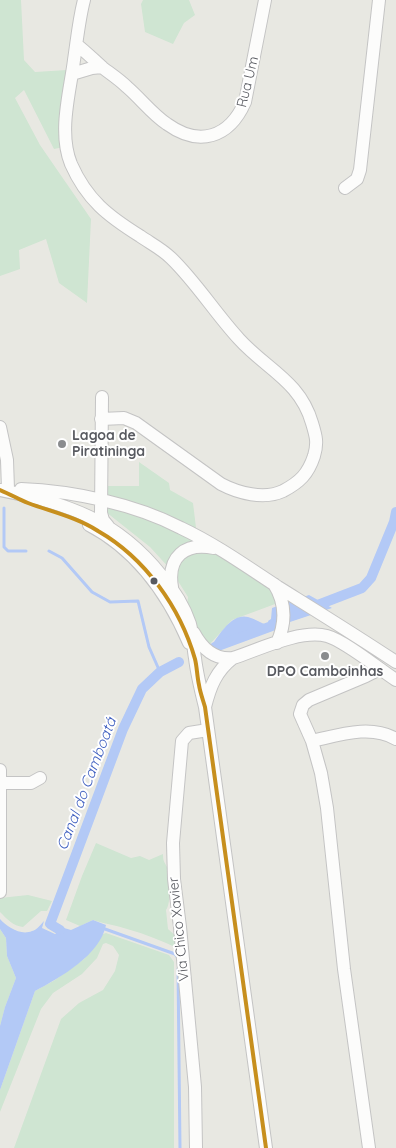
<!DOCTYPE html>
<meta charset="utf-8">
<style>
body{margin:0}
canvas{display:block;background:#e8e8e2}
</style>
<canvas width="396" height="1148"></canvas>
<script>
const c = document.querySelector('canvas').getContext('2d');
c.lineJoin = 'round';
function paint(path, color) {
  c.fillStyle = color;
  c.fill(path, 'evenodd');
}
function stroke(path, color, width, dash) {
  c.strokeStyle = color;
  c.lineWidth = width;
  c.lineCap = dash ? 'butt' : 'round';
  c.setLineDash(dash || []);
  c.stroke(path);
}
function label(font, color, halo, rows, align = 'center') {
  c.font = font + ' Quicksand,sans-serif';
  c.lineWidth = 4;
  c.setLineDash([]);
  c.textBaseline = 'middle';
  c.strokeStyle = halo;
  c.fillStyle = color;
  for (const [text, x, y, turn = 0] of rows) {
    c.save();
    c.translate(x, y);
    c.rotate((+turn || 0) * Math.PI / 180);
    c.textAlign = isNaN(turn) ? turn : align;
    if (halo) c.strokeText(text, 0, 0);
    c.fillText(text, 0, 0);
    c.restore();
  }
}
const green = new Path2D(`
 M 0,0 L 21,0 L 24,60 L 35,72 L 67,70 L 64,147 L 54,149 L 24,90 L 15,98 L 40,145 L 91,219 L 87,303 L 59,283 L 46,239 L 19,250 L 20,269 L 0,276 Z
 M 143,0 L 189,0 L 195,15 L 184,23 L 173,44 L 145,32 L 141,4 Z
 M 139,462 L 169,483 L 170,490 L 193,503 L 197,536 L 294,597 L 232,620 L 210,644 L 200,634 L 187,606 L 188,597 L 171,570 L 150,547 L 106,512 L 106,486 L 139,486 Z
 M 96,843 L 131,858 L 140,856 L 149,860 L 163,854 C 163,863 165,862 168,869 C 171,878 171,904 166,910 L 168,929 L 179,939 L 179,949 C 163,941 145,934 127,929 C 116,925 104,924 93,920 L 80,926 L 66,920 L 82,876 Z
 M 28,895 L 52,901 L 47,911 L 41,911 L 23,927 C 13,926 7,919 0,912 L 0,898 Z
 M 0,929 L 6,938 L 7,956 L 16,978 L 5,1007 L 0,1026 Z
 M 106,933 L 169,955 L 174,962 L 174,1148 L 14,1148 L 61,1019 L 79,1003 L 103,990 L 115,971 L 119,955 L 113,946 L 106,943 L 103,944 L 97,958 L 82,974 L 53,993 L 41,1009 L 0,1112 L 0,1090 L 35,991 L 55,980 L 84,959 L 103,934 Z`);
const water = new Path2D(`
 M 309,595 L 332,608 L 215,647 L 214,642 C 221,632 233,613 248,617 C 255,619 261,623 267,625 L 269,624 L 268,621 L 271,619 L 272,608 Z
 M 0,919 C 7,927 21,936 32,931 C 37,930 41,924 44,921 L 42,928 L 55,934 L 64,928 L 71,930 L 93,920 L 106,925 C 100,955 61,977 35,991 L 0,1090 L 0,1026 L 5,1007 L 16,978 L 7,956 L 6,938 L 0,929 Z`);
const stream = new Path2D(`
 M 4,508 L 4,547 L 8,551 L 26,551
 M 49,551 L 62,558 L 92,592 L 110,602 L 138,601 L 149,647 L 160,672
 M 105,929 L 175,954 L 178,958
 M 178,969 L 180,1148`);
const canal = new Path2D(`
 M 310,608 L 362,588 L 371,578 L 394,522 L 396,512
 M 215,647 L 280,623
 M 60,930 L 50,924 L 123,729 L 142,689 L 160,672 L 179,662`);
const minor = new Path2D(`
 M 84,0 C 79,19 77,40 74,60 C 70,92 58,132 71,164 C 87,200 108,216 140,236 C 150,243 162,249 171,258 C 196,282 215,313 239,339 C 266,369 300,381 312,423 C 316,436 318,443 314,456 C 308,474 300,482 283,491 C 264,500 238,493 221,484 L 136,423 L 124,418 L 101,419
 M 77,45 C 86,52 94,60 103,68 C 111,74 120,80 127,87 C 141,99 152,114 167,124 C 199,147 229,138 245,102 L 265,0
 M 72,74 L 92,68 L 102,67
 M 345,188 L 357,179 L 360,170 L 379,0
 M 102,397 L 101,513 L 103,520 L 108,526
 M 0,427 L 7,460 L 8,489
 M 21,489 C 73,491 135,504 181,528 C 215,544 246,566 278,587 C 318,612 357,636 396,662
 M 0,490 C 67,503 117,520 161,575 C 174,590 184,606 190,624 C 193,635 193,647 195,658 C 197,675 201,691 205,707 L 266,1148
 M 89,525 C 137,550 168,594 189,643
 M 274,584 C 286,603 286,623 277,643
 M 172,587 C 167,557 185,542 214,548
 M 194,633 C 202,648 214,660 233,658 C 258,650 300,629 327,636 C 345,641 379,669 396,680
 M 205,707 C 210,687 216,671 233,658
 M 312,741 C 339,735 371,724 396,739
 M 0,770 L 0,892
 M 0,783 L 31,783 L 40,778
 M 196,1148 L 195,1087 L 180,927 L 174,879 L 173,843 L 182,741 L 189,733 L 208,730
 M 369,1148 L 344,969 L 327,808 L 321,773 L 312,741 L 300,714 L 303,705 L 309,700 L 366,676 L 380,669`);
const bus1 = new Path2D(`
 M 0,490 C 10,494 18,499 28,503 C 52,512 76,517 98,531 C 145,558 180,607 195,659 C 197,667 197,676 199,685 C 200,692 203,700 205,707 L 266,1148`);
const markers = [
 [62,444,5,"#8a8c8e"],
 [154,581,4.5,"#585a60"],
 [325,656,5,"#8a8c8e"]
];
const streetNames = [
 ["Rua Um",248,82,-76],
 ["Via Chico Xavier",179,929,-96]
];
const poiNames = [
 ["Lagoa de",72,436],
 ["Piratininga",72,452],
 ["DPO Camboinhas",325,672,"center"]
];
const waterNames = [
 ["Canal do Camboatá",87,784,-69]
];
paint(green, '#cfe5d2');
paint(water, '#b3c9f6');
stroke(stream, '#b3c9f6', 3);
stroke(canal, '#b3c9f6', 10);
stroke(minor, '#c4c4c4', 14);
stroke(minor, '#fcfcfb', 12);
stroke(bus1, '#c78f1d', 4);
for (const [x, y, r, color] of markers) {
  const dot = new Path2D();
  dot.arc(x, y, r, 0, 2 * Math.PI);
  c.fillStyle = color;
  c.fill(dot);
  stroke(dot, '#fff', 2);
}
label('14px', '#585a60', '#fff', streetNames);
label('bold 14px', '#585a60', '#fff', poiNames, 'left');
label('italic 15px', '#4060c0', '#fff', waterNames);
</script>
